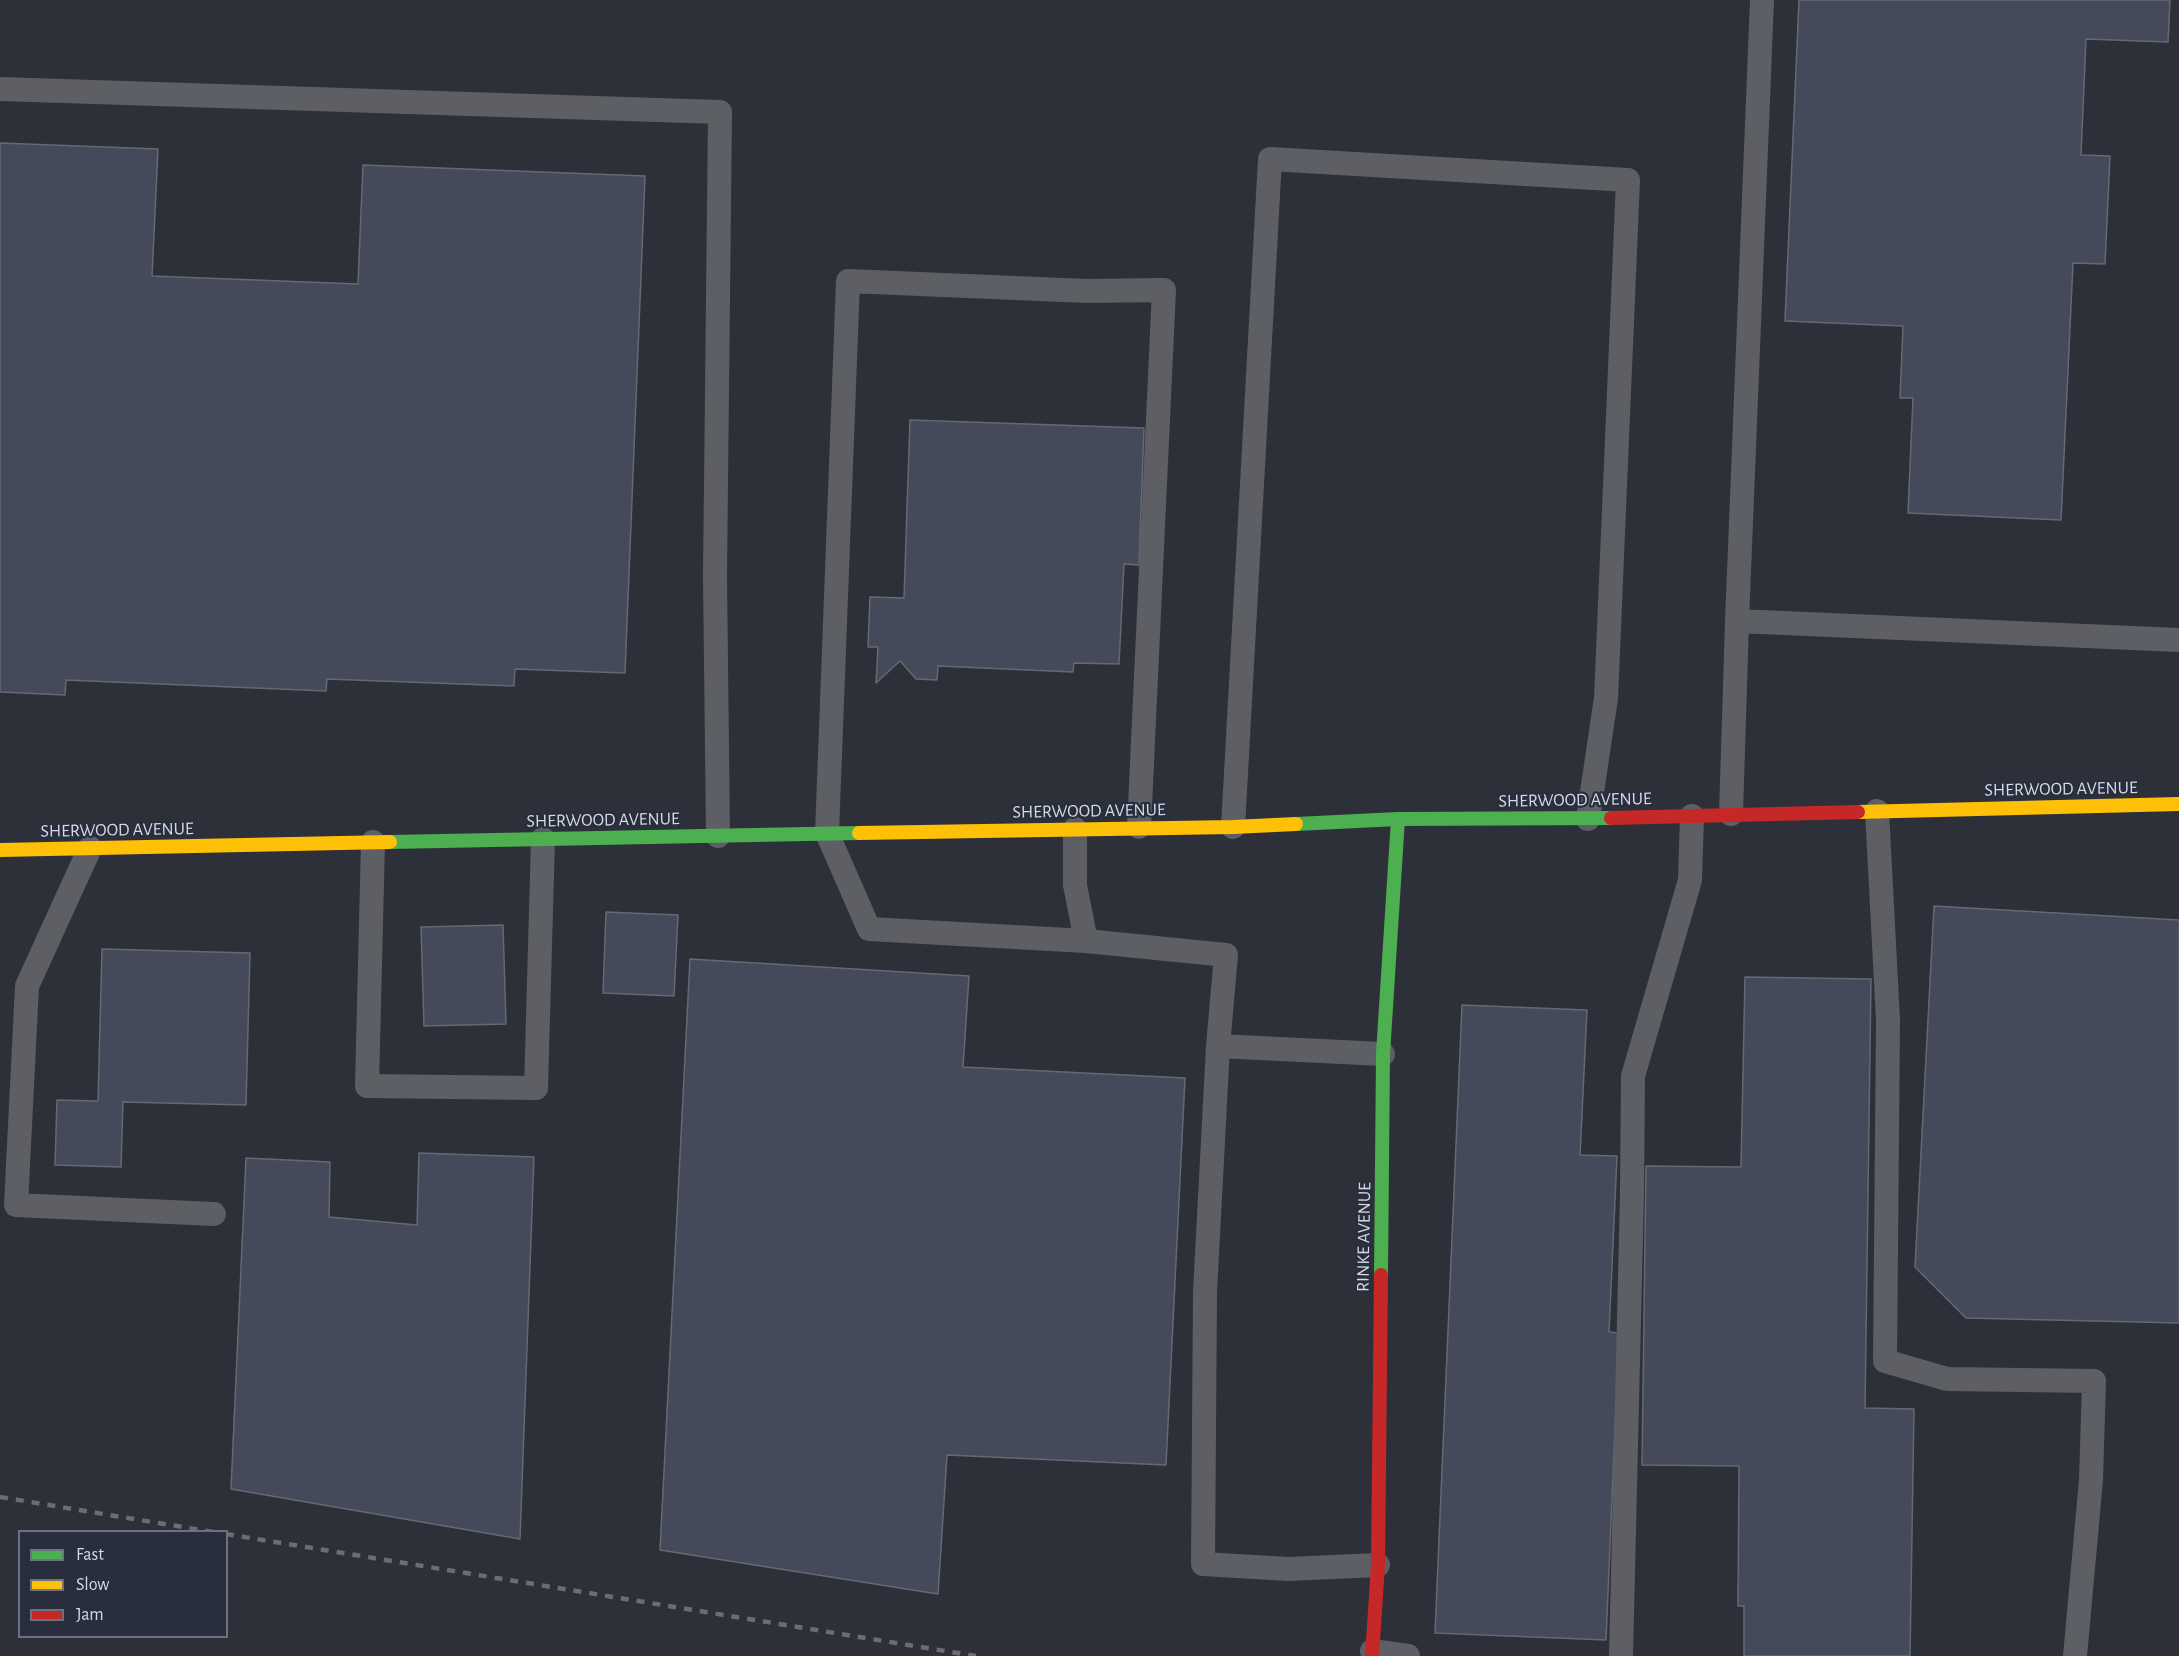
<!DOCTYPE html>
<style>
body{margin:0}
#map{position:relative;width:2179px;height:1656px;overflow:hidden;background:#2d3038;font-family:"Alegreya Sans",sans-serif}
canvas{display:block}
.legend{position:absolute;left:18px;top:1530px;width:210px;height:108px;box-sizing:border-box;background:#282e3d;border:2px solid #6d727f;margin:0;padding:8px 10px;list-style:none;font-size:18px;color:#d5d9e3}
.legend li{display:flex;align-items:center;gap:12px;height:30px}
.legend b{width:30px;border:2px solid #6d727f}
</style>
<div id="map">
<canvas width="2179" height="1656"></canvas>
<ul class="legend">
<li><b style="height:8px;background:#4caf50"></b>Fast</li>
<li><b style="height:8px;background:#ffc107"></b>Slow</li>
<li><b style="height:8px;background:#c62828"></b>Jam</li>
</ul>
</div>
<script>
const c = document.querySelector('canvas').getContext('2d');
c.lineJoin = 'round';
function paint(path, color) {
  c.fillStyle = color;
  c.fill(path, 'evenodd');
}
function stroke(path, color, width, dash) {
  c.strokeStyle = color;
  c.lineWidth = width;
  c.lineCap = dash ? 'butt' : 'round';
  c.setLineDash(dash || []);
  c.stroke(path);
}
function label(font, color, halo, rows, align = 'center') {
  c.font = font + ' "Alegreya Sans",sans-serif';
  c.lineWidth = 4.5;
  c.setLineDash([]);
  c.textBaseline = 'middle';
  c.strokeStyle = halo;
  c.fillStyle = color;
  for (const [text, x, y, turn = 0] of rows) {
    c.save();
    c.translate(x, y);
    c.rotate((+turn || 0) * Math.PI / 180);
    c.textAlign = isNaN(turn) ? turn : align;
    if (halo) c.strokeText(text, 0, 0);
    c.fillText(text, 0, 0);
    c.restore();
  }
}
const building = new Path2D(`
 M 1799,0 L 2170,0 L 2168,42 L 2086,39 L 2081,155 L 2110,156 L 2105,264 L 2073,263 L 2061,520 L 1908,513 L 1913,398 L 1900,398 L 1903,326 L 1785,321 Z
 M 0,143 L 158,149 L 152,276 L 358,284 L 363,165 L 645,176 L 625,673 L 515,669 L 514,686 L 327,679 L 326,691 L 66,680 L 65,695 L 0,692 Z
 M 910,420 L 1144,428 L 1139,565 L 1124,564 L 1119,664 L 1074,663 L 1073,672 L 938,666 L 937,680 L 916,679 L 900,661 L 876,683 L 878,647 L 868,647 L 870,597 L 904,598 Z
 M 1934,906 L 2179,920 L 2179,1323 L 1966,1318 L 1915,1267 Z
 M 606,912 L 678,915 L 674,996 L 603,993 Z
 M 503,925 L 506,1024 L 424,1026 L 421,927 Z
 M 102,949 L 250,953 L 246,1105 L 123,1102 L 121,1167 L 55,1165 L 57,1100 L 98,1101 Z
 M 690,959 L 969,976 L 963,1067 L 1185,1078 L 1166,1465 L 947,1455 L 938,1594 L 660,1550 Z
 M 1745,977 L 1871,979 L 1865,1408 L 1914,1409 L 1910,1656 L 1744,1656 L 1744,1606 L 1738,1606 L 1739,1466 L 1642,1465 L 1646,1166 L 1741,1167 Z
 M 1462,1005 L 1587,1010 L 1580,1155 L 1617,1156 L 1609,1332 L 1619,1333 L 1606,1640 L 1435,1633 Z
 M 419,1153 L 534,1157 L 520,1539 L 231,1489 L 246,1158 L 330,1162 L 329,1217 L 417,1225 Z`);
const lane = new Path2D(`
 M 0,89 L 720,112 L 715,576 L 718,836
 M 1737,621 L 2179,640
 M 1877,811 L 1888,1020 L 1885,1361 L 1947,1379 L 2094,1381 L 2091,1480 L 2075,1656
 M 1731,814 L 1737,621 L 1762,0
 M 1233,827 L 1270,159 L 1628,180 L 1606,698 L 1588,819
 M 1075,829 L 1075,885 L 1086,941 L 1226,955 L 1218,1046
 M 373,842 L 367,1086 L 536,1088 L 543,839
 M 90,848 L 27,986 L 16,1205 L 214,1214
 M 1086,941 L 869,929 L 827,833 L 848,281 L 1087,291 L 1164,290 L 1139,827
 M 1378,1565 L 1288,1569 L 1203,1564 L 1205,1292 L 1218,1046 L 1383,1054
 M 1372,1651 L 1408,1656
 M 1621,1656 L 1632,1193 L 1633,1076 L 1690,880 L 1692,816`);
const fast = new Path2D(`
 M 1296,824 L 1398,819 L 1611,818
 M 390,842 L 859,833
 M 1381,1275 L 1383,1054 L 1398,819`);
const slow = new Path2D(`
 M 1858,812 L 2179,804
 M 859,833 L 1233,827 L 1296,824
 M 0,850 L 390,842`);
const jam = new Path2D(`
 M 1611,818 L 1858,812
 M 1372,1656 L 1378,1565 L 1381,1275`);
const rail = new Path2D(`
 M 0,1497 L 213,1532
 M 226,1534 L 976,1656`);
const streetNames = [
 ["SHERWOOD AVENUE",2061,789,-1],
 ["SHERWOOD AVENUE",1575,800,-1],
 ["SHERWOOD AVENUE",1089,811,-1],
 ["SHERWOOD AVENUE",603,820,-1],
 ["SHERWOOD AVENUE",117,830,-1],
 ["RINKE AVENUE",1364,1237,-89]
];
paint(building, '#454a5b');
stroke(building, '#666971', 1.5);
stroke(lane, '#5d5f65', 24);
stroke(fast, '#4caf50', 14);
stroke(slow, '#ffc107', 14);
stroke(jam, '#c62828', 14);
stroke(rail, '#6c6d74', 4.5, [8, 8]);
label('18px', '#d5d9e3', '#282e3d', streetNames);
</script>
